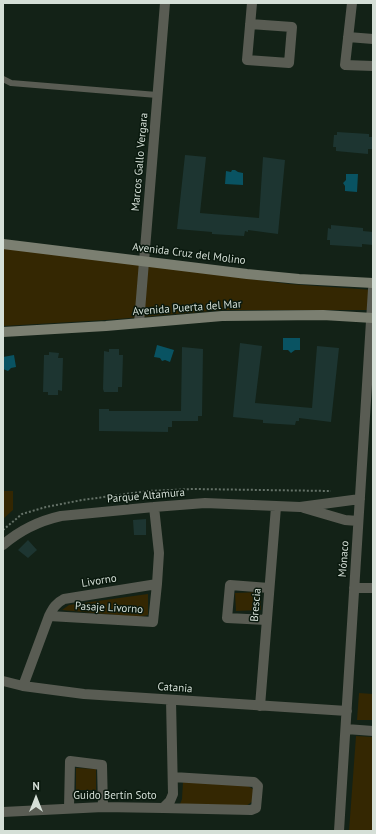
<!DOCTYPE html>
<meta charset="utf-8">
<style>
body{margin:0}
#map{position:relative;width:376px;height:834px;overflow:hidden;background:#132217;font-family:"PT Sans",sans-serif}
canvas{display:block}
.frame{position:absolute;inset:0;border:4px solid #d5dfd7;pointer-events:none}
.north{position:absolute;left:16px;top:778px;width:40px;height:40px;-webkit-text-stroke:3px #0a190e;paint-order:stroke;rotate:0deg;font-size:11px;font-weight:700;line-height:16px;text-align:center;color:#d5dfd7}
.north::after{content:'';display:block;margin:auto;width:14px;height:18px;background:#d5dfd7;clip-path:polygon(50% 0,100% 100%,50% 72%,0 100%)}
</style>
<div id="map">
<canvas width="376" height="834"></canvas>
<div class="frame"></div>
<div class="north">N</div>
</div>
<script>
const c = document.querySelector('canvas').getContext('2d');
c.lineJoin = 'round';
function paint(path, color) {
  c.fillStyle = color;
  c.fill(path, 'evenodd');
}
function stroke(path, color, width, dash) {
  c.strokeStyle = color;
  c.lineWidth = width;
  c.lineCap = dash ? 'butt' : 'round';
  c.setLineDash(dash || []);
  c.stroke(path);
}
function label(font, color, halo, rows, align = 'center') {
  c.font = font + ' "PT Sans",sans-serif';
  c.lineWidth = 3;
  c.setLineDash([]);
  c.textBaseline = 'middle';
  c.strokeStyle = halo;
  c.fillStyle = color;
  for (const [text, x, y, turn = 0] of rows) {
    c.save();
    c.translate(x, y);
    c.rotate((+turn || 0) * Math.PI / 180);
    c.textAlign = isNaN(turn) ? turn : align;
    if (halo) c.strokeText(text, 0, 0);
    c.fillText(text, 0, 0);
    c.restore();
  }
}
const green = new Path2D(`
 M 3,246 L 289,284 L 373,290 L 373,310 L 222,310 L 106,320 L 3,326 Z
 M 3,491 L 13,491 L 13,510 L 3,519 Z
 M 260,592 L 261,610 L 236,611 L 235,593 Z
 M 148,594 L 148,615 L 139,617 L 62,610 L 69,605 Z
 M 359,693 L 373,694 L 373,720 L 357,720 Z
 M 356,736 L 373,737 L 373,831 L 349,831 Z
 M 76,768 L 96,769 L 96,790 L 76,790 Z
 M 183,782 L 246,785 L 253,789 L 253,801 L 246,806 L 180,804 L 182,799 Z`);
const water = new Path2D(`
 M 232,170 L 235,170 L 238,172 L 243,173 L 243,185 L 225,184 L 226,171 L 231,172 Z
 M 346,174 L 358,174 L 357,192 L 345,191 L 345,186 L 343,183 L 346,180 Z
 M 283,338 L 300,338 L 300,350 L 295,350 L 291,353 L 288,350 L 283,350 Z
 M 157,345 L 174,350 L 170,362 L 165,360 L 162,361 L 160,358 L 154,357 Z
 M 14,355 L 16,367 L 11,368 L 8,371 L 3,369 L 3,357 Z`);
const building = new Path2D(`
 M 337,132 L 369,134 L 369,137 L 373,137 L 372,149 L 368,149 L 368,154 L 336,151 L 336,147 L 333,147 L 334,135 L 337,135 Z
 M 185,155 L 206,157 L 200,213 L 259,218 L 263,157 L 285,160 L 278,234 L 248,230 L 248,232 L 245,231 L 244,236 L 212,234 L 212,232 L 177,229 Z
 M 331,225 L 363,228 L 363,231 L 373,232 L 373,245 L 362,244 L 362,247 L 330,245 L 330,240 L 327,240 L 328,228 L 331,229 Z
 M 240,343 L 262,346 L 255,403 L 312,408 L 317,346 L 339,348 L 331,422 L 299,418 L 299,421 L 296,421 L 295,425 L 263,423 L 263,420 L 233,417 Z
 M 182,347 L 203,349 L 202,416 L 198,416 L 198,421 L 172,421 L 172,427 L 168,427 L 168,432 L 99,431 L 99,409 L 109,409 L 109,411 L 181,411 Z
 M 109,349 L 119,349 L 119,355 L 123,355 L 122,387 L 118,387 L 118,392 L 104,392 L 103,389 L 104,351 L 109,352 Z
 M 49,352 L 59,353 L 58,358 L 63,358 L 62,391 L 58,390 L 58,395 L 48,395 L 48,392 L 43,392 L 44,355 L 49,355 Z
 M 146,519 L 146,535 L 134,535 L 133,520 Z
 M 28,540 L 37,550 L 28,558 L 18,550 Z`);
const path = new Path2D(`
 M 3,530 L 22,514 L 46,507 L 82,500 L 148,491 L 193,489 L 331,491`);
const lane = new Path2D(`
 M 3,79 L 11,83 L 157,95`);
const street = new Path2D(`
 M 352,3 L 345,65 L 373,66
 M 250,24 L 292,27 L 289,63 L 247,60 L 252,3
 M 348,37 L 373,39
 M 139,323 L 165,3
 M 304,508 L 345,520 L 358,521
 M 3,545 C 20,530 39,521 61,516 L 154,507 L 205,503 L 300,507 L 360,499
 M 354,588 L 373,588
 M 49,616 L 153,622 L 157,584
 M 267,620 L 227,618 L 230,585 L 269,588
 M 3,681 L 23,686 L 84,694 L 347,711
 M 23,686 L 49,616 C 53,608 56,603 64,599 L 157,584 L 159,553 L 154,507
 M 260,706 L 276,507
 M 346,729 L 373,731
 M 69,808 L 70,761 L 102,765 L 103,807
 M 163,808 L 251,810 L 256,808 L 258,786 L 254,782 L 173,777
 M 3,812 L 103,807 L 163,808 L 170,801 L 173,794 L 171,700
 M 339,831 L 373,289`);
const secondary = new Path2D(`
 M 3,244 L 247,274 L 299,279 L 373,283
 M 3,332 L 106,326 L 222,316 L 323,315 L 373,318`);
const streetNames = [
 ["Marcos Gallo Vergara",140,162,-85],
 ["Avenida Cruz del Molino",189,254,7],
 ["Avenida Puerta del Mar",187,308,-4],
 ["Parque Altamura",146,496,-5],
 ["Mónaco",344,559,-86],
 ["Livorno",99,581,-9],
 ["Brescia",256,605,-85],
 ["Pasaje Livorno",109,608,3],
 ["Catania",175,688,4],
 ["Guido Bertín Soto",115,796]
];
paint(green, '#342702');
paint(water, '#095362');
paint(building, '#1d3531');
stroke(path, '#657268', 2, [2, 2]);
stroke(lane, '#595c53', 6);
stroke(street, '#595c53', 10);
stroke(secondary, '#7b7f71', 10);
label('11px', '#d5dfd7', '#0a190e', streetNames);
</script>
